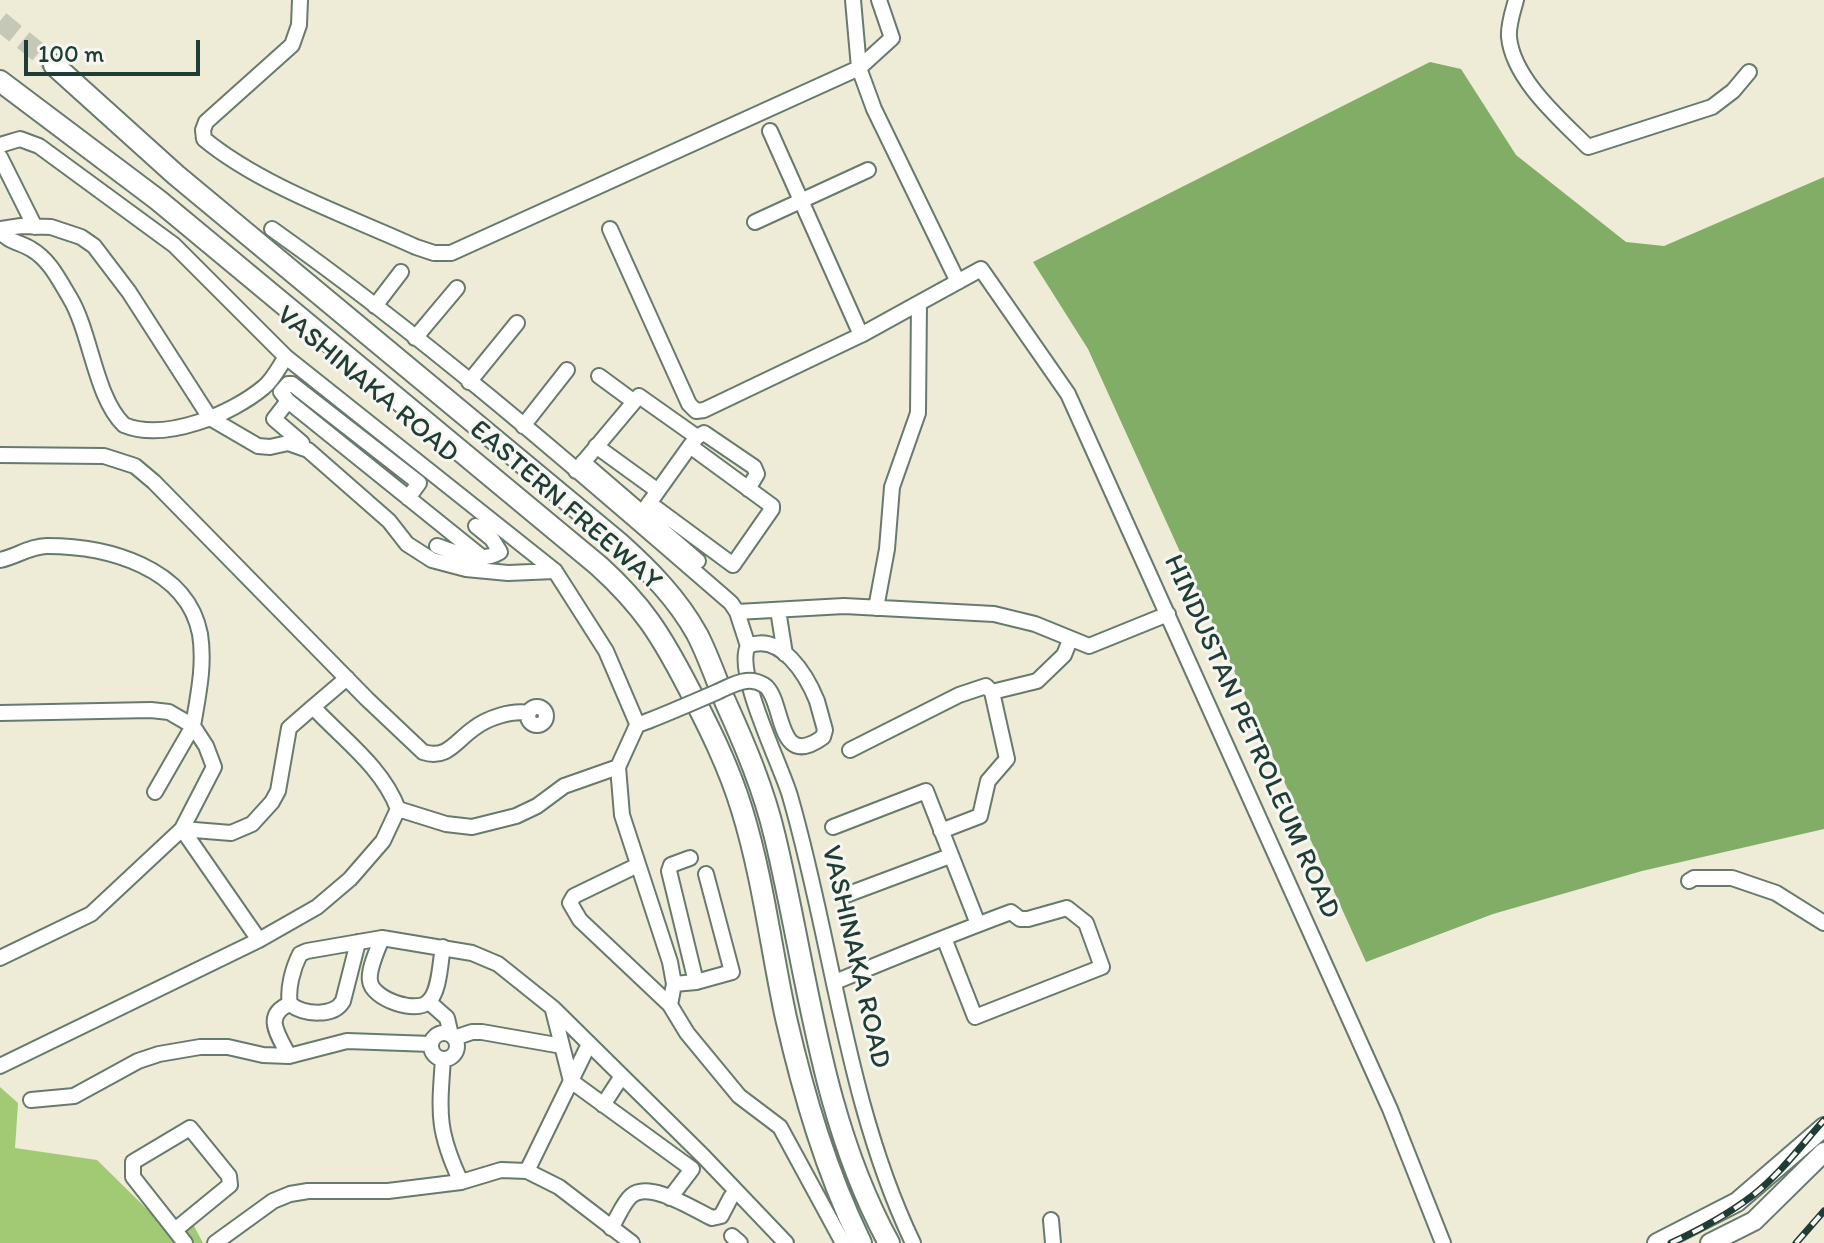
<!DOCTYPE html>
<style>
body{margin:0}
#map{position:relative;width:1824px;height:1243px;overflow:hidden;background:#eeebd6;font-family:Itim,sans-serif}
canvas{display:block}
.scale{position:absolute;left:24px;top:40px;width:176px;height:36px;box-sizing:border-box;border:4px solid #1f3d34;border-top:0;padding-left:10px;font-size:24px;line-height:28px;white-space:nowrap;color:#1f3d34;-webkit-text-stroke:6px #f6f6f2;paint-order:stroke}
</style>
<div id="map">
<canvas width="1824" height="1243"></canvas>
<div class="scale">100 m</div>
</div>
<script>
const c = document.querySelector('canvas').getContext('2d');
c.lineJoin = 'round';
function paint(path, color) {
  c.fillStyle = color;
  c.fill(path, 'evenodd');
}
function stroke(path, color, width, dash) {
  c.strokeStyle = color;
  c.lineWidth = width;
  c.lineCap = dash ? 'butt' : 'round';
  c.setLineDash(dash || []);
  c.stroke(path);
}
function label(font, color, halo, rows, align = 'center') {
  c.font = font + ' Itim,sans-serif';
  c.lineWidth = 6;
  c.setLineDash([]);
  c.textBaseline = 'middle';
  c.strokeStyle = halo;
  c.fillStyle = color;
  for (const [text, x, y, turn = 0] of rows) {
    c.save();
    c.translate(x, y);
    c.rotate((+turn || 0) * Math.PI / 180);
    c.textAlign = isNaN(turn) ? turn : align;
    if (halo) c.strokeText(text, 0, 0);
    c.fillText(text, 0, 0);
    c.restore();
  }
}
const green = new Path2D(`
 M 0,1087 L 18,1103 L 15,1148 L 97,1160 L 151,1213 L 194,1226 L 203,1243 L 0,1243 Z`);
const forest = new Path2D(`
 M 1430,62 L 1461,69 L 1516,155 L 1626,242 L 1664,246 L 1824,177 L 1824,829 L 1642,871 L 1493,914 L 1366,962 L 1088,349 L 1033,262 Z`);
const highwayTunnel = new Path2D(`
 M 0,21 L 54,65`);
const minor = new Path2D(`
 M 300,0 L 299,25 L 292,45 L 206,122 L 203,130 L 204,139 C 261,186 348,216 416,247 L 434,253 L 451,253 L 859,68 L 892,38 L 879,0
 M 853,0 L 859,68 L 874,109 L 958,282
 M 1516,0 C 1513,11 1508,25 1509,37 C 1513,79 1560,119 1588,147 L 1712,107 L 1733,91 L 1749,72
 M 770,131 L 861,335
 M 0,145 L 20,139 L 39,146 L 174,245 L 286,357 L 555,571 L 606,651 L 636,721 L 640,724 L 648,721
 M 0,157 L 35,227
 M 755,222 L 868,170
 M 0,229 L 21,226 L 51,227 L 81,237 L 94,246 L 129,292 L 210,418 L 258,446 L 270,447 L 288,443 L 308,450 L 389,521 L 407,544 L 432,560 L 466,569 L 508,573 L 555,571
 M 272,229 C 433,343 582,474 731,603 L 737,612 L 748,646
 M 610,229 L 689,404 L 696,411 L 704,410 L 861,335 L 919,303
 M 0,230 C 7,242 20,242 31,249 C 50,260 59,280 70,298 C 91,333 95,397 124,425 C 165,442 232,414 264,387 C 273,380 279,367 286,357
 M 375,306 L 401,272
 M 415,338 L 457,288
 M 599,376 L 633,401
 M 469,382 L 517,323
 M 288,401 L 274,419 L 302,443
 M 523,426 L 567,370
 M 697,437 L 704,433 L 754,467 L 757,474 L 748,489
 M 596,446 L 658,491
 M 0,455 L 104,456 L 135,466 L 154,482 L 367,699 L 423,752 C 447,760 456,741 473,729 C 487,718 511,710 529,713
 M 583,462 L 698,561
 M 576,471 L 639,396 L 697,437 L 690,446 L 772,506 L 772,509 L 733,565 L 649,503
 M 408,498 L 419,483 L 292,384 L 288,384 L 281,392 L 288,401 L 483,558
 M 645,509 L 690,446
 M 437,546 C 458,553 480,564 500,552 L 492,539 L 476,526
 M 0,560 C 16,557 30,546 47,546 C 107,546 187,567 200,634 C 205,665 198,696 193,726 L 206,746 L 214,767 L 182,829 L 91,914 L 0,958
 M 876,608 L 887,549 L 892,487 L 918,413 L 919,303 L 981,269 L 1068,394 L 1390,1109 L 1443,1243
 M 778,610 L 785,654
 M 737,612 L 844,606 L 994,614 L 1035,624 L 1089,646 L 1168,614
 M 817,701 C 807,676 781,632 748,646 C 734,672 781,765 790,796 C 833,944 846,1103 913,1243
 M528 716a9 9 0 1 1 18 0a9 9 0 1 1-18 0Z
 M 0,713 L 151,710 L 169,712 L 193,726 L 155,792
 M 638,723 L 618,767 L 622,815 L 670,962 L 674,984 L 670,1005 L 687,1033 L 739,1096 L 780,1127 L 843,1243
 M 850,750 L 959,695 L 986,686 L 992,692
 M 398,809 L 446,824 L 472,827 L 516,816 L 537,806 L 564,786 L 618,767
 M 833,827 L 926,791 L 978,924
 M 182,829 L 231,833 L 252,824 L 272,802 L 278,791 L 289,728 L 313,707
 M 182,829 L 259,940
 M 941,831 L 980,816 L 988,781 L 1007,759 L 992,692 L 1037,681 L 1064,655 L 1070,640
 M 690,858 L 671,865 L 669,871 L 696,982
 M 638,865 L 574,896 L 570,903 L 580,920 L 670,1005
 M 1689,881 L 1694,878 L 1732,878 L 1776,893 L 1824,923
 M 846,895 L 950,856
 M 382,938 C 378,949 368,969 370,981 C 372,999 416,1014 428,1002 C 440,992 440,962 443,947
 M 358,942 L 343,1001 C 334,1017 304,1015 290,1004 C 287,989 293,968 300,954 L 307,951 L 382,938 L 472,953 L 498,964 L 553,1008 L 703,1156 L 786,1243
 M 835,982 C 893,958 952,934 1011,912 L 1020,919 L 1028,919 L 1067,908 L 1086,923 L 1102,967 L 975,1017 L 944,938
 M 674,984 L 696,982 L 732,972 L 706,874
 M 429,1002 L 447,1018 L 451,1035
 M 553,1010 L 571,1081 L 692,1169 L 670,1198
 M431 1046a13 13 0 1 1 26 0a13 13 0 1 1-26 0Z
 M 454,1038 L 472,1032 L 482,1032 L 562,1046
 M 289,1056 C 279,1036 262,1015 290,1004
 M 443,1059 C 439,1114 437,1131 461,1182
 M 0,1066 L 259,940 L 317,907 L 350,879 L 383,841 L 398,809 C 382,767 344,740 313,707 L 347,678
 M 31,1100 L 74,1096 L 138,1061 L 159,1054 L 200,1047 L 228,1047 L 263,1055 L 289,1056 L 347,1041 L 431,1044
 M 603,1105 L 622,1076
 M 527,1171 L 589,1044
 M 1051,1220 L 1053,1243
 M 611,1228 C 617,1219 623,1203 631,1196 C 649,1180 693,1209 712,1218 L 721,1216 L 731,1197
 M 175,1230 L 230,1185 L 229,1176 L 190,1128 L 133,1162 L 133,1177 L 185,1243
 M 732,1236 L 740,1243
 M 215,1243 L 273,1201 L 290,1194 L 308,1191 L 388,1191 L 461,1182 L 501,1170 L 527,1171 L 559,1187 L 632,1243`);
const major = new Path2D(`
 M 1657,1243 L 1737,1202 L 1824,1127
 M 1710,1243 L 1754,1221 L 1824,1152`);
const highway = new Path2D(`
 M 54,65 L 176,175 L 619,543 C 649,570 677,598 697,634 C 708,655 716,679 725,701 C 745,745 764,790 775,837 C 808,974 820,1117 889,1243
 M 0,81 L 158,200 L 599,566 C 643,606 661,635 688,687 C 709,727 729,767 742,810 C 763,878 771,949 786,1018 C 804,1096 826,1171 861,1243`);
const rail = new Path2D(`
 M 1671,1243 C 1699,1230 1727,1215 1752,1196 C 1779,1175 1801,1146 1824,1120
 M 1796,1243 L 1824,1211`);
const minorBridge = new Path2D(`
 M 648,721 C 671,712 694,702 717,692 C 726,688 736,682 746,681 C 752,680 759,682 764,685 C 785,698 775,772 823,737 L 825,730 L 817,701`);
const streetNames = [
 ["VASHINAKA ROAD",367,385,40],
 ["EASTERN FREEWAY",565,506,41],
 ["HINDUSTAN PETROLEUM ROAD",1251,737,66],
 ["VASHINAKA ROAD",855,957,77]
];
paint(green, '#a2c974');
paint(forest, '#81ad66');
stroke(highwayTunnel, '#c5c8b6', 20, [20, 10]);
stroke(minor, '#677a6d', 18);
stroke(major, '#677a6d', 22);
stroke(highway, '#677a6d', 24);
stroke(minor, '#fff', 14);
stroke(major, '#fff', 18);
stroke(highway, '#fff', 20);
stroke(rail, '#1f3d34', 7);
stroke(rail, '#f6f6f2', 4, [12]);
stroke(minorBridge, '#677a6d', 18, []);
stroke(minorBridge, '#fff', 14);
label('28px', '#1f3d34', '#f6f6f2', streetNames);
</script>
